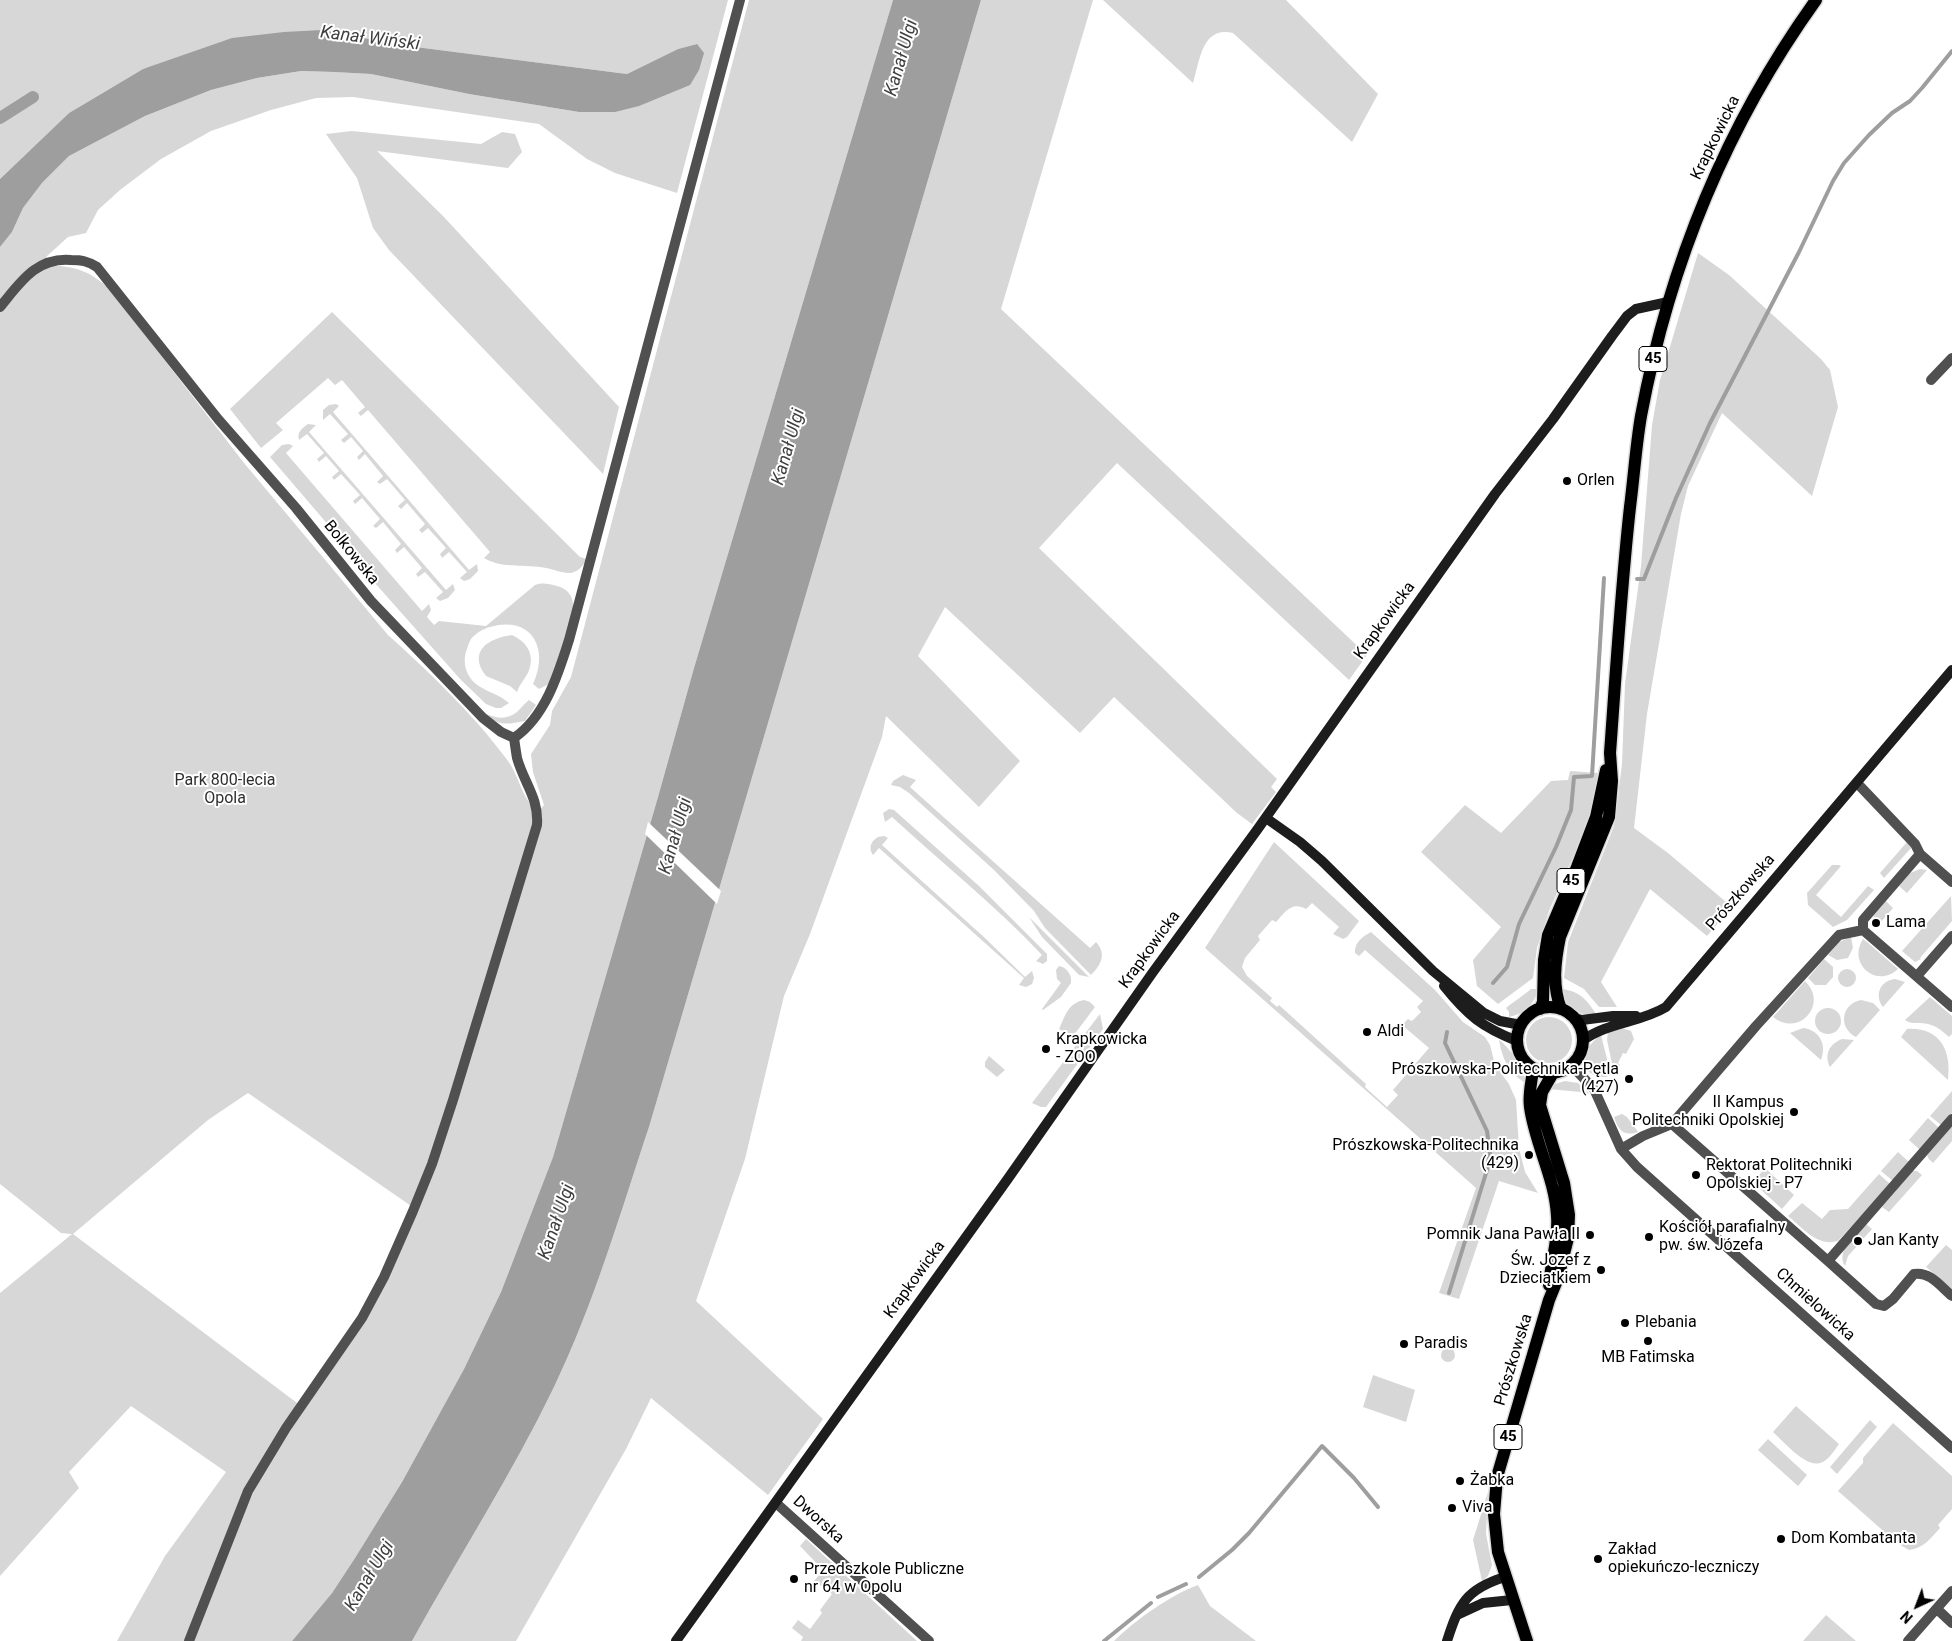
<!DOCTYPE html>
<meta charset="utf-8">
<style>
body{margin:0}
#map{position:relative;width:1952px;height:1641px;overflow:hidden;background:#fff;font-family:Roboto,sans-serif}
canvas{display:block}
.north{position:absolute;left:1892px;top:1581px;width:50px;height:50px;-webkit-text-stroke:4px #fff;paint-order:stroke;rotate:223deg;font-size:14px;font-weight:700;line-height:20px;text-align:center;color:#000}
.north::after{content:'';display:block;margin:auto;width:18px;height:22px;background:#000;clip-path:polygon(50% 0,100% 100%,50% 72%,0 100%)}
</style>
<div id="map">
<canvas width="1952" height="1641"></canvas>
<div class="north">N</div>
</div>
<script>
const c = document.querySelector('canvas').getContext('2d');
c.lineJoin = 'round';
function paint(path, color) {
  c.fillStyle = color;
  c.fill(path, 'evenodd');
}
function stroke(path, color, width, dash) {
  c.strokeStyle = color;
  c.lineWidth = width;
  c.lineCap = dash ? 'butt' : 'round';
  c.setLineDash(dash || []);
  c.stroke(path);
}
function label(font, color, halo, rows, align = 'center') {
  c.font = font + ' Roboto,sans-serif';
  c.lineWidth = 4;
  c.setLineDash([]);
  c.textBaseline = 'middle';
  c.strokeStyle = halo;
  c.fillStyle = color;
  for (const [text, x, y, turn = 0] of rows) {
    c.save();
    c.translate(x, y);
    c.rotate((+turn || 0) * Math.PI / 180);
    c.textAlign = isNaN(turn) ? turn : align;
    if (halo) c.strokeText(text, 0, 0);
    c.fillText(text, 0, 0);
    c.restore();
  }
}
const green = new Path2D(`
 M 0,0 L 728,0 L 677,193 L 615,173 L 587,159 L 539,124 L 353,97 L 316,98 L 271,110 L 211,131 L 161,159 L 120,190 L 98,210 L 86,233 L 68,237 L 46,257 L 51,265 C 79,268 87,270 109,288 L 244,463 L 388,635 C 428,671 473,714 505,757 C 520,775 520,797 538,812 L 544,805 L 533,772 L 531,754 L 550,725 L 552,711 L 571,677 L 749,0 L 893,0 L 694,668 L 658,797 L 553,1157 L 501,1292 L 464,1369 L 402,1482 L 355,1558 L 332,1593 L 292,1641 L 117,1641 L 165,1556 L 226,1472 L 131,1406 L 69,1472 L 79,1488 L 0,1576 L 0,1293 L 72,1234 L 61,1233 L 0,1184 L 0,247 L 12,232 L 23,208 L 42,183 L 69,156 L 145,116 L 211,90 L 257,78 L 301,71 L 334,72 L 371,74 L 469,94 L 579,112 L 615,112 L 697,44 L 678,49 L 627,74 L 400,45 L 322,30 L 143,69 L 69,113 L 0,179 ZM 248,1093 L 414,1208 L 362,1318 L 301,1406 L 73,1234 L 208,1120 Z
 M 981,0 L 1093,0 L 1001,309 L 1367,655 L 1349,680 L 1117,463 L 1039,548 L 1277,779 L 1271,787 L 1276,792 L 1252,824 L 1237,813 L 1114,697 L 1080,733 L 945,607 L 918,656 L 1020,761 L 979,807 L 886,716 L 882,737 L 810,934 L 784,996 L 745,1159 L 696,1301 L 823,1419 L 768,1495 L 651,1398 L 626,1449 L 516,1641 L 412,1641 C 459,1556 512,1474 554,1387 C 594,1304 620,1214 649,1127 Z
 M 1103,0 L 1286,0 L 1378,94 L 1352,142 L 1233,33 C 1202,26 1200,60 1193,83 Z
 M 352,131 L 481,144 L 502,132 L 515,134 L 522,152 L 508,168 L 377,151 L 444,217 L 619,407 L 603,474 L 389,250 L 373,228 L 357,178 L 326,134 Z
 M 1698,253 L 1729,275 L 1821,359 L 1830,370 L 1838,407 L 1812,496 L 1722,413 L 1688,486 L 1681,514 L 1647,714 L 1634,828 L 1668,853 L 1732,907 L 1707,936 L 1650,889 L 1601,982 L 1617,1007 L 1599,1007 L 1584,989 L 1564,978 L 1568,942 L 1614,826 L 1622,764 L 1625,684 L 1641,566 L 1652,425 L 1660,380 Z
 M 332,312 L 580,557 L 587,559 C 583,566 577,573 569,573 C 561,573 553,569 546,568 C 525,564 503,569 484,558 L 490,552 L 368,410 L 361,416 L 358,413 L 365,407 L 342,380 L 335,385 L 328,378 L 276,423 L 283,430 L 261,448 L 230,409 Z
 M 336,404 L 339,406 L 333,412 L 469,570 L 477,564 L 478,571 L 470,579 L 464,581 L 460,578 L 467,572 L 449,552 L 442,558 L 440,554 L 446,548 L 428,528 L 422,533 L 419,530 L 425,524 L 407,503 L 401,509 L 398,506 L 405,500 L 387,479 L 380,484 L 377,482 L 383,476 L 365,454 L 359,460 L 357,457 L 363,451 L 351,437 L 344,443 L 341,440 L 348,434 L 330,414 L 323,420 L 323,410 L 329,405 Z
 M 308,424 L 316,425 L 309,432 L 446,590 L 453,584 L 455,590 L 448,598 L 440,601 L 436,598 L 443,592 L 425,572 L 418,577 L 416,574 L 422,568 L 404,547 L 397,553 L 395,550 L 401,544 L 383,522 L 376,528 L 373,526 L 380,519 L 362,498 L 355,504 L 353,501 L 360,495 L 341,474 L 334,480 L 332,477 L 339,471 L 326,456 L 319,462 L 317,459 L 324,453 L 307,434 L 299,440 C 297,432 301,429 308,424 Z
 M 289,444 L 293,446 L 286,453 L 422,611 L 429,604 L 431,610 L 427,617 L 434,625 L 439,621 L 486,626 L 535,585 C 543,582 549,584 557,586 C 566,588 573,595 573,605 C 574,625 559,659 552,679 L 547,685 L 539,689 L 533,684 C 550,648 531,615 490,627 C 483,629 476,633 471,639 C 469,642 468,646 467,649 C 464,656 464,665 467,672 C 475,691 496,691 509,703 L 501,708 L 496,708 L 486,704 L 461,680 L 366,573 L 354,555 L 270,457 L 282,445 Z
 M 512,635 C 525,641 534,652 530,667 C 528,676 520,683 517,692 L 510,686 L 486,676 C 467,651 489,638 512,635 Z
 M 529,700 L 536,705 L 525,721 C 503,725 500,726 482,712 C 494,718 506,721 517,712 C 521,708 524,704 529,700 Z
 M 1570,771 L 1598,773 L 1593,802 L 1585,830 L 1549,911 L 1537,948 L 1533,978 L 1498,1004 L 1477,986 L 1473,960 L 1501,927 L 1421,852 L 1465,805 L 1501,833 L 1551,781 L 1568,780 Z
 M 903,775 L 916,780 L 910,787 L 1090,948 L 1096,942 C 1107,954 1101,965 1091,975 L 1045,928 L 1034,911 L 994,870 L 909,793 L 900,787 L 891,785 L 893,781 Z
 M 889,809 L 894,810 L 979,886 L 1047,954 L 1047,961 L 1043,964 L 1036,961 L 1042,955 C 995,905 942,863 892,817 L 885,822 L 883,813 Z
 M 884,836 L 888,838 L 882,845 L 986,939 L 1025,977 L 1032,971 L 1034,978 L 1032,984 L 1026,987 L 1019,985 L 1024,978 L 879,848 L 873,855 C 868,848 871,841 878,837 Z
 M 1274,842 L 1359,921 L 1347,937 L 1343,939 L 1333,934 L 1339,927 L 1312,903 L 1306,909 C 1292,901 1285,912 1276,922 L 1272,920 L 1258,936 L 1260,940 L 1245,958 L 1242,967 L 1247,976 L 1272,998 L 1270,1001 L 1277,1007 L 1279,1005 L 1366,1084 L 1365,1087 L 1387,1107 L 1398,1095 L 1393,1090 L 1429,1048 L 1402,1025 L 1408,1019 L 1412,1021 L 1421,1012 L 1417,1007 L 1423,1001 L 1365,950 L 1359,956 L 1355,953 C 1354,943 1363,936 1371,932 L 1435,990 L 1463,1022 L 1485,1037 L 1490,1045 L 1495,1065 L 1509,1084 L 1516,1100 L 1519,1148 L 1525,1172 L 1538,1193 L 1499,1181 L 1459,1299 L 1439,1293 L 1476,1188 L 1205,948 Z
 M 1907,842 L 1912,847 L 1884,878 L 1880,873 Z
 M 1832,865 L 1839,865 L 1841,866 L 1816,895 L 1841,917 L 1868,886 L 1874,890 L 1847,920 L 1833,927 L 1808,905 L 1807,893 Z
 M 1920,869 L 1927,870 L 1907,893 L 1899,886 L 1910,873 Z
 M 1951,896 L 1952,921 L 1920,958 L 1921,959 L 1915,962 L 1902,951 Z
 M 1886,901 L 1893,908 L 1876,928 L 1872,925 L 1874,915 Z
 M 1029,917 L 1089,977 L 1079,975 L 1042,937 Z
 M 1851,937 L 1853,948 L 1848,958 L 1837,960 L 1828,955 L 1839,942 Z
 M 1863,939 L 1867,942 L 1898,969 C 1877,989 1847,964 1863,939 Z
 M 1824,959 L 1833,967 L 1833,977 L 1826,985 L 1815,985 L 1808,978 Z
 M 1059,966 C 1067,967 1072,975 1071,983 L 1061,997 L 1043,1010 L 1042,1009 L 1061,983 L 1057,979 L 1056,970 Z
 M1838 978a9 9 0 1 1 18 0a9 9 0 1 1-18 0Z
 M 1895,979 L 1905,982 L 1883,1007 C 1874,995 1880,981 1895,979 Z
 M 1805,981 C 1829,1004 1799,1038 1773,1017 Z
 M 1531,989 L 1538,989 C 1535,1004 1524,1014 1509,1017 L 1509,1012 L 1506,1008 C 1513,1002 1523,996 1531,989 Z
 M 1560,989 C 1578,990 1587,999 1596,1014 C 1577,1017 1564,1007 1560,989 Z
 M 1930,997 L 1952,1016 L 1952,1034 L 1949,1037 C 1942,1031 1937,1026 1928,1024 C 1921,1022 1911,1025 1905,1020 Z
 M 1084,1000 L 1090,1002 L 1095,1007 L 1077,1031 C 1071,1037 1066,1033 1059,1029 C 1065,1016 1068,1003 1084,1000 Z
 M 1861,1000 L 1873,1003 L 1880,1010 L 1856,1037 C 1838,1028 1841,1004 1861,1000 Z
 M1815 1021a13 13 0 1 1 26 0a13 13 0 1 1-26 0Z
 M 1100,1014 L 1103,1029 L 1046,1107 L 1041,1107 L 1032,1103 Z
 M1526 1040a23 23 0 1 1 46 0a23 23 0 1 1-46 0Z
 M 1622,1028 L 1631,1031 L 1634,1039 L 1626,1054 L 1623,1053 L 1618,1063 L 1620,1065 L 1614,1073 L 1607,1040 L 1608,1032 Z
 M 1803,1028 C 1820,1030 1827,1045 1821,1060 L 1790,1033 Z
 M 1907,1029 C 1938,1027 1952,1048 1948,1080 L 1901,1037 Z
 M 1601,1035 L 1609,1067 L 1607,1077 L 1597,1077 L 1589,1072 C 1580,1057 1588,1044 1601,1035 Z
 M 1842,1039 L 1854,1040 L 1830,1067 C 1824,1055 1829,1044 1842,1039 Z
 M 1499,1040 C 1509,1046 1525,1071 1526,1083 C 1509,1074 1502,1058 1499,1040 Z
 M 989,1056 L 1005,1070 L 997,1077 L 985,1067 L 985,1062 Z
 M 1565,1081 L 1578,1083 L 1589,1093 L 1587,1095 L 1581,1092 L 1548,1089 L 1555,1084 Z
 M 1952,1091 L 1952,1113 L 1941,1125 L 1930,1116 Z
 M 1622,1114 L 1627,1117 L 1638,1132 C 1624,1137 1618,1130 1614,1117 Z
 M 1928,1118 L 1939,1128 L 1920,1150 L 1909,1140 Z
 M 1952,1126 L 1952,1141 L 1933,1163 L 1928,1158 L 1927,1154 Z
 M 1898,1152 L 1909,1162 L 1893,1181 L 1881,1171 Z
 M 1765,1168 L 1794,1195 L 1782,1209 L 1758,1187 L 1755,1180 Z
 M 1913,1171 L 1917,1171 L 1922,1175 L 1889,1212 L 1882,1207 Z
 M 1879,1174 L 1890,1184 L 1838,1241 C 1817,1247 1803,1228 1788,1216 L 1802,1203 L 1822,1219 L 1830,1210 L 1848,1209 Z
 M 1866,1224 L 1872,1229 L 1863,1239 L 1858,1236 L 1852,1242 L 1857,1246 L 1848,1256 L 1845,1266 C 1835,1250 1857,1235 1866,1224 Z
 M 1946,1245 L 1952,1250 L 1952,1289 L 1926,1267 Z
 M1441 1355a7 7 0 1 1 14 0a7 7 0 1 1-14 0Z
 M 1373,1375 L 1415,1390 L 1406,1422 L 1363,1407 Z
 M 1796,1406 L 1839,1444 C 1834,1451 1828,1461 1820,1463 C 1806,1468 1783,1441 1773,1432 Z
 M 1870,1420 L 1877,1427 L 1837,1474 L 1830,1467 Z
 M 1893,1423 L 1952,1476 L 1952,1509 L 1938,1525 L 1940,1528 C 1930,1539 1924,1548 1909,1550 L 1897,1543 L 1838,1491 L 1863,1463 L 1863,1458 Z
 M 1768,1439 L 1807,1475 L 1798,1486 L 1758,1450 Z
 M 1488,1492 L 1486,1534 L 1492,1565 L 1488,1576 L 1482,1581 L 1473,1540 Z
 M 806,1539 L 917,1641 L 801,1641 L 803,1637 L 792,1628 L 798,1620 L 810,1629 L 822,1613 L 820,1610 L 832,1594 L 814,1581 L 823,1570 L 800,1546 Z
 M 1198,1585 L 1210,1606 L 1256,1641 L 1114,1641 C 1134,1621 1172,1594 1198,1585 Z
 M 1826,1615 L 1856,1641 L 1803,1641 Z`);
const water = new Path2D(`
 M 893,0 L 981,0 L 649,1127 C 620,1214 594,1304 554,1387 C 512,1474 459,1556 412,1641 L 292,1641 L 332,1593 L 355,1558 L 402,1482 L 464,1369 L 501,1292 L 553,1157 L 658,797 L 694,668 Z
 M 322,30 L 400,45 L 627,74 L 678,49 L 697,44 L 704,53 L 699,70 L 690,85 L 639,106 L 615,112 L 579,112 L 469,94 L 371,74 L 334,72 L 301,71 L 257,78 L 211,90 L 145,116 L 69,156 L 42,183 L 23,208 L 12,232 L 0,247 L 0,179 L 69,113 L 143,69 L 232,38 L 284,32 Z`);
const pier = new Path2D(`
 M 648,822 L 721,891 L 717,904 L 645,834 Z`);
const stream = new Path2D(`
 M 1637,579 L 1644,579 L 1676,498 L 1710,423 L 1799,252 L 1833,181 L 1844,163 L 1869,135 L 1892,113 L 1910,101 L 1922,88 L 1952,51
 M 1493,983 L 1507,967 L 1519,924 L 1556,847 L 1571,810 L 1574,777 L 1592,776 L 1604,578
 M 1447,1032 L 1445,1043 L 1487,1131 L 1490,1152 L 1487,1170 L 1449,1293
 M 1199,1577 L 1232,1550 L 1249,1533 L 1322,1446 L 1354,1478 L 1378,1507
 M 1158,1597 L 1186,1584
 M 1104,1641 L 1151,1603`);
const canal = new Path2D(`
 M 0,118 L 33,97`);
const street = new Path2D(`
 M 0,307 C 20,283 36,257 71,260 C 81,260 88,261 97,267 L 218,419 L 296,508 L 371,601 L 483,718 L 501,732 L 514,738 C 545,717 558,675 569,640 L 740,0
 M 1931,380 L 1952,358
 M 1857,783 L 1915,844 L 1920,854 L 1952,882
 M 1863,930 L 1952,1007
 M 1863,930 L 1863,920 L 1920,854
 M 1917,976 L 1952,936
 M 1571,1065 L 1594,1089 L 1621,1149 L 1637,1167 L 1952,1448
 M 1672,1124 L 1828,1261 L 1952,1119
 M 1621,1149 L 1643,1136 L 1672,1124 L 1756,1026 L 1839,935 L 1863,930
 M 1828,1261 L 1876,1304 L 1884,1306 L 1893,1299 L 1914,1274 C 1930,1271 1941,1287 1952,1296
 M 776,1503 L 929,1641
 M 1937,1609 L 1952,1623
 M 189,1641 L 248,1491 L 286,1428 L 362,1318 L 384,1277 L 413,1211 L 432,1164 L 453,1100 L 537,825 C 539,798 524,783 517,758 C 516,752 515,745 514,738
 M 1908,1641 L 1952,1591`);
const secondary = new Path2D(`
 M 1266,818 L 1300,842 L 1322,861 L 1433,971 L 1484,1013 L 1500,1021 L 1521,1025
 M 1444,986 C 1468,1016 1482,1027 1517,1041
 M 1574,1018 L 1582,1020 L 1613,1016 L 1636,1016
 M 1582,1041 C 1607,1022 1640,1023 1666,1007 L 1952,670
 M 1457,1615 L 1483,1603 L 1512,1600
 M 676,1641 L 1007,1180 L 1153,972 L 1257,830 L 1495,494 L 1553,419 L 1612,336 L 1627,316 L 1636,309 L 1668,302
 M 1447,1641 C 1459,1604 1466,1589 1505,1577`);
const primary = new Path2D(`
 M1517 1040a33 33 0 1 1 66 0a33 33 0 1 1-66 0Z
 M 1540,1009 L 1543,1002 L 1544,960 L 1548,935 L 1577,867 L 1596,817 L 1606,770
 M 1561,1009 C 1552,986 1555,961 1560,937 L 1609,817 L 1612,781 L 1610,753 C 1616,671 1621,589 1630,507 C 1634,476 1636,445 1641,416 C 1669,266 1727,124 1816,0
 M 1533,1069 C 1532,1081 1528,1094 1530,1107 C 1535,1144 1555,1178 1557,1216 C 1559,1239 1551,1261 1549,1285
 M 1527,1641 L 1498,1552 L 1494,1514 L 1497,1477 L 1549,1300 L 1558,1278 L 1568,1238 L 1569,1215 L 1564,1183 L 1540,1105 L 1542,1092 L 1553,1073`);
const markers = [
 [1567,481,5,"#000"],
 [1876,923,5,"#000"],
 [1367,1032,5,"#000"],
 [1046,1049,5,"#000"],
 [1629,1079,5,"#000"],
 [1794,1112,5,"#000"],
 [1529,1155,5,"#000"],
 [1696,1175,5,"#000"],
 [1590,1235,5,"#000"],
 [1649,1237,5,"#000"],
 [1858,1241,5,"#000"],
 [1601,1270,5,"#000"],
 [1625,1323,5,"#000"],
 [1648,1341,5,"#000"],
 [1404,1344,5,"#000"],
 [1460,1481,5,"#000"],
 [1452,1508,5,"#000"],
 [1781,1539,5,"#000"],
 [1598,1559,5,"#000"],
 [794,1579,5,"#000"]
];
const shields = [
 [1653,359,28],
 [1571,881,28],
 [1508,1437,28]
];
const shieldNames = [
 ["45",1653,359],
 ["45",1571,881],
 ["45",1508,1437]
];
const streetNames = [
 ["Krapkowicka",1716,138,-64],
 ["Bolkowska",351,553,51],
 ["Krapkowicka",1385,621,-54],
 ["Prószkowska",1741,893,-49],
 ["Krapkowicka",1150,950,-54],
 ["Krapkowicka",915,1280,-54],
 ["Chmielowicka",1815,1305,42],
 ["Prószkowska",1514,1360,-73],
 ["Dworska",818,1520,42]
];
const poiNames = [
 ["Orlen",1577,481],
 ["Lama",1886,923],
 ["Aldi",1377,1032],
 ["Krapkowicka",1056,1040],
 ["- ZOO",1056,1058],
 ["Prószkowska-Politechnika-Pętla",1619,1070,"right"],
 ["(427)",1619,1088,"right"],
 ["II Kampus",1784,1103,"right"],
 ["Politechniki Opolskiej",1784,1121,"right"],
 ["Prószkowska-Politechnika",1519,1146,"right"],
 ["(429)",1519,1164,"right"],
 ["Rektorat Politechniki",1706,1166],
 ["Opolskiej - P7",1706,1184],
 ["Kościół parafialny",1659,1228],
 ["pw. św. Józefa",1659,1246],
 ["Pomnik Jana Pawła II",1580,1235,"right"],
 ["Jan Kanty",1868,1241],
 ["Św. Jozef z",1591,1261,"right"],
 ["Dzieciątkiem",1591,1279,"right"],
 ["Plebania",1635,1323],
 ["Paradis",1414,1344],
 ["MB Fatimska",1648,1358,"center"],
 ["Żabka",1470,1481],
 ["Viva",1462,1508],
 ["Dom Kombatanta",1791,1539],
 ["Zakład",1608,1550],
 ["opiekuńczo-leczniczy",1608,1568],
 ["Przedszkole Publiczne",804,1570],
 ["nr 64 w Opolu",804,1588]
];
const parkNames = [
 ["Park 800-lecia",225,781],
 ["Opola",225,799]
];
const waterNames = [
 ["Kanał Wiński",370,39,7],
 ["Kanał Ulgi",902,58,-74],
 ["Kanał Ulgi",789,447,-74],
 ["Kanał Ulgi",676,836,-74],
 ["Kanał Ulgi",557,1222,-71],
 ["Kanał Ulgi",370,1576,-59]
];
paint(green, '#d7d7d7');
paint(water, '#9e9e9e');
paint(pier, '#fff');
stroke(stream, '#9e9e9e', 4);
stroke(canal, '#9e9e9e', 12);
stroke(primary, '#dbdbdb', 15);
stroke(street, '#505050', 10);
stroke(secondary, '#1d1d1d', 10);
stroke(primary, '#000', 12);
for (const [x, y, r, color] of markers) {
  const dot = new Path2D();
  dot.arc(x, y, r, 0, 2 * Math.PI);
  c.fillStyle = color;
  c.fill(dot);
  stroke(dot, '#fff', 2);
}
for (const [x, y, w] of shields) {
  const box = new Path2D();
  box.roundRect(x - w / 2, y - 12.5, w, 25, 4);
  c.fillStyle = '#fff';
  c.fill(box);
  stroke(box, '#000', 1);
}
label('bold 15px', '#000', null, shieldNames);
label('16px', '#000', '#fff', streetNames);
label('16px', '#000', '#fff', poiNames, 'left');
label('16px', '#2e2e2e', '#fff', parkNames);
label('italic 18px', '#3f3f3f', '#fff', waterNames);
</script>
